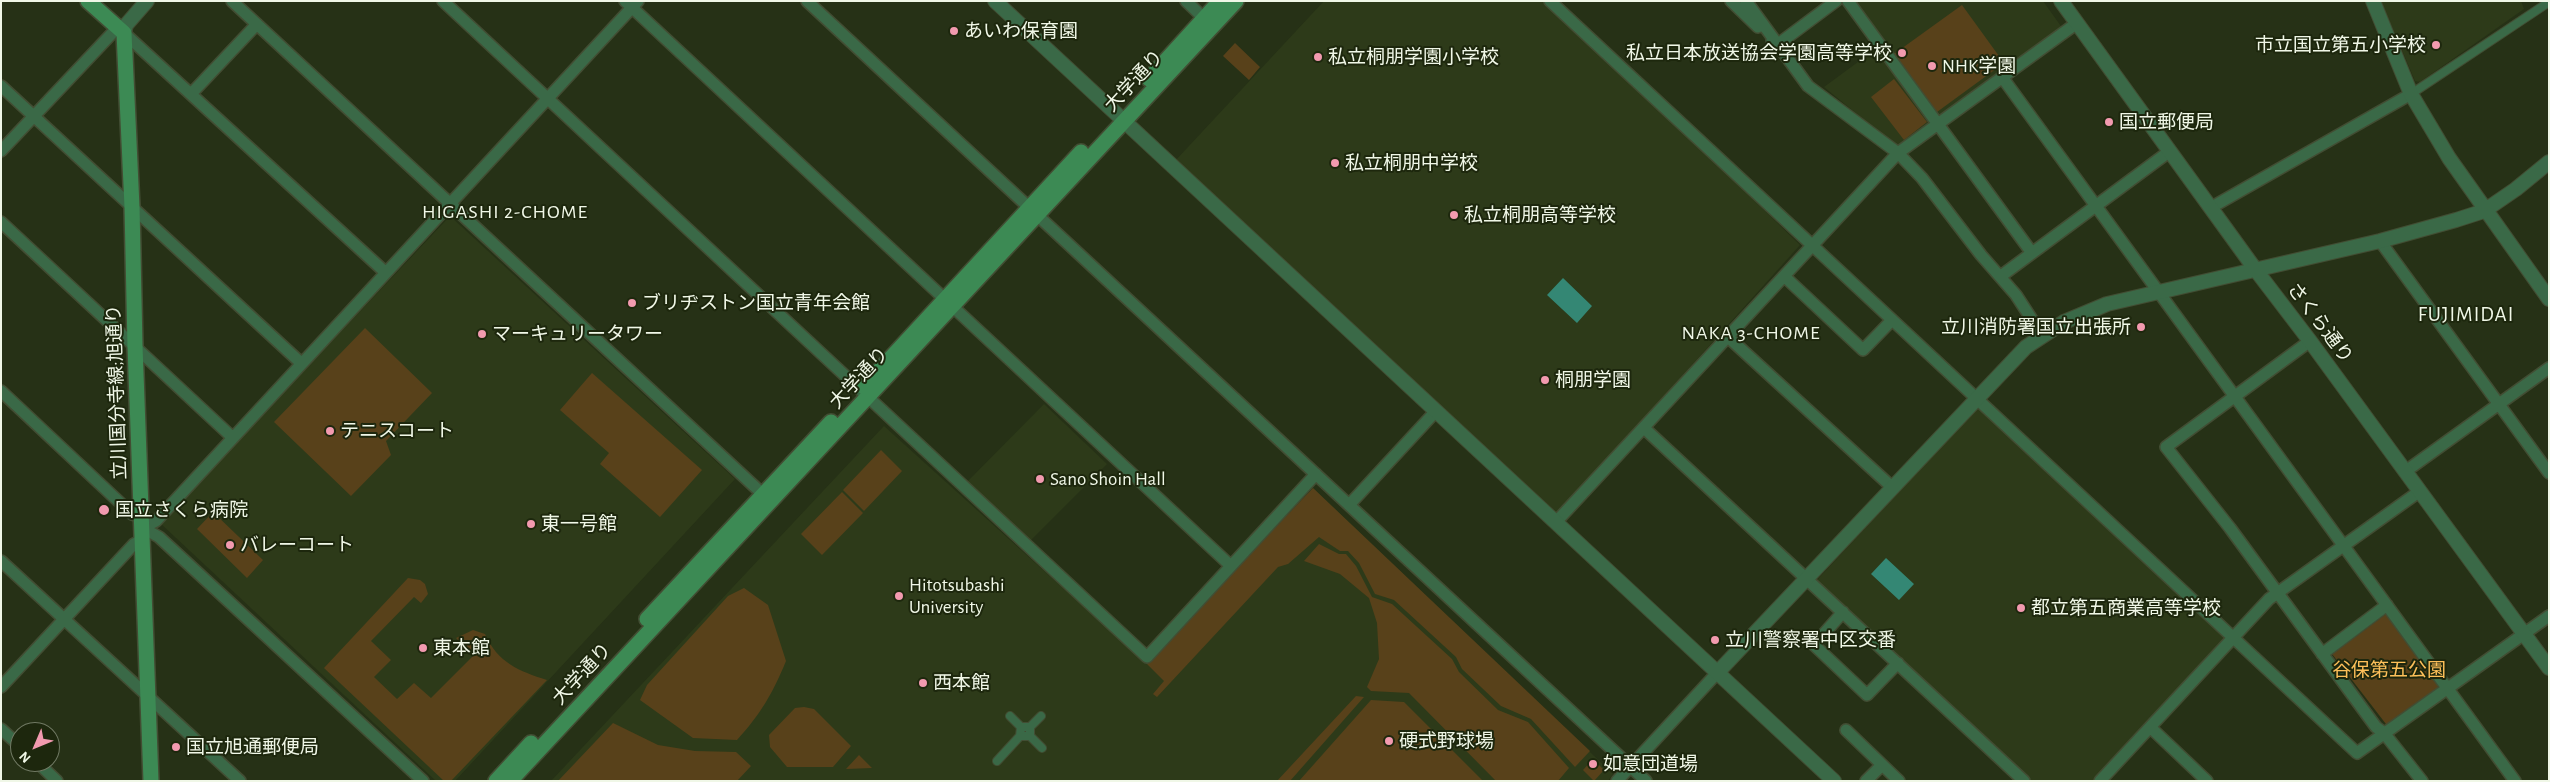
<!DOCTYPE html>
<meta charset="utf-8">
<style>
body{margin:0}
#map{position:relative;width:2550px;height:782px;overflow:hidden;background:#263116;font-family:"Alegreya Sans",sans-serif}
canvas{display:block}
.frame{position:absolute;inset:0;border:2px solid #f0f7e7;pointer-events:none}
.north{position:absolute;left:10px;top:722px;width:50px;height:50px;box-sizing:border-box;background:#1d270d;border:1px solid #717a64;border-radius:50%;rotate:225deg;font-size:14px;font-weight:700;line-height:20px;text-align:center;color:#f0f7e7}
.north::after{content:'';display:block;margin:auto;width:18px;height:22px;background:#f29aaf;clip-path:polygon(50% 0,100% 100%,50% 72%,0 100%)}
</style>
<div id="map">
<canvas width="2550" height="782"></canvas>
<div class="frame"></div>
<div class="north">N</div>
</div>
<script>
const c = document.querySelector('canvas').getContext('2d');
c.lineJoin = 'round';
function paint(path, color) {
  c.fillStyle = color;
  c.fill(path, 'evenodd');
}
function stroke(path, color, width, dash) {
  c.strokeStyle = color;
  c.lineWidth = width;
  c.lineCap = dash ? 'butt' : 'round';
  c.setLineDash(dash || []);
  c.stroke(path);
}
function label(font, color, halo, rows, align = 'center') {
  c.font = font + ' "Alegreya Sans","Noto Sans JP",sans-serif';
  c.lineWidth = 4;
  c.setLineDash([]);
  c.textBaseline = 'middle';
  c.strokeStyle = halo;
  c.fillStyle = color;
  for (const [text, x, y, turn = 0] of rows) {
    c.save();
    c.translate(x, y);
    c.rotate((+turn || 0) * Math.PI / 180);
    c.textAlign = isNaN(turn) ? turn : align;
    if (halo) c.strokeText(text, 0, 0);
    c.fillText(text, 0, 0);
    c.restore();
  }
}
const built = new Path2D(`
 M 1324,1 L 1543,1 L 1686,134 L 1800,245 L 1557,515 L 1175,161 Z
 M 1850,1 L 2043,1 L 2063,29 L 1898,148 L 1824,87 L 1881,45 Z
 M 2381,1 L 2521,1 L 2524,9 L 2420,82 L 2415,81 Z
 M 450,216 L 735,479 L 455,781 L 436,781 L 160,523 Z
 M 1044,404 L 1107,464 L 1027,544 L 966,483 Z
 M 1978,407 L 2225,635 L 2224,641 L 2094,781 L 2032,781 L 1816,581 Z
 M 884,426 L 1146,663 L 1313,488 L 1613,774 L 1608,781 L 551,781 Z`);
const green = new Path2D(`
 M 1962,5 L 2004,63 L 1937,112 L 1894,54 Z
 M 1235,43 L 1260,67 L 1249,80 L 1223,56 Z
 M 1894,79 L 1927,122 L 1904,140 L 1871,97 Z
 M 365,328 L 432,393 L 386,441 L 391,455 L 351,496 L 274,422 Z
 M 592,373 L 702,470 L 660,517 L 600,464 L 609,453 L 560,410 Z
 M 881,450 L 902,471 L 864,511 L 843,490 Z
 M 1313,488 L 1590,751 L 1575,767 L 1531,719 L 1501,706 L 1462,669 L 1456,657 L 1394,600 L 1375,594 L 1359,563 L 1348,551 L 1340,551 L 1319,537 L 1288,564 L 1278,567 L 1157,697 L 1153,694 L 1164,681 L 1146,663 Z
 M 842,492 L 863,513 L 822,555 L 801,534 Z
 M 213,512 L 263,560 L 247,578 L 197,529 Z
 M 1319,544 L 1339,554 L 1346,554 L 1356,566 L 1372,597 L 1392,604 L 1452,659 L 1459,672 L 1498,710 L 1528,722 L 1569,768 L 1558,781 L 1496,781 L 1409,693 L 1371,691 L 1367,687 L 1379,659 L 1377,623 L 1369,598 L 1340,574 L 1304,561 Z
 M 408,578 L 420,580 L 425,584 L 428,594 L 421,603 L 414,597 L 371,641 L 391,660 L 374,677 L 397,699 L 414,683 L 431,698 L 473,656 L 456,638 L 473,630 L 485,634 C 498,663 519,671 547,680 L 451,781 L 444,781 L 324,668 Z
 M 744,588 L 768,605 L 786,661 C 773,693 760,715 737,740 L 693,738 L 640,700 L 647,685 L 728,596 Z
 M 2390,611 L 2445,687 L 2389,728 L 2332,654 Z
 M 1356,696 L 1364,697 L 1290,781 L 1277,781 Z
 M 1371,700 L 1404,702 L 1483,781 L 1299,781 Z
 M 804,707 L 814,709 L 851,746 L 833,767 L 787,767 L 770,747 L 769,735 L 795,708 Z
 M 613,723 L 658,745 L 695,751 L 736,752 L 751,766 L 737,781 L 558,781 Z
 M 859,755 L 872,768 L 846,769 Z
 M 1593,759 L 1604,770 L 1594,781 L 1583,770 Z`);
const water = new Path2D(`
 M 1563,278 L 1592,306 L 1577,323 L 1547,295 Z
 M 1886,558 L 1914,584 L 1899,600 L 1871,574 Z`);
const pedestrian = new Path2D(`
 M 2411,94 L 2549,2
 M 1010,716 L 1021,727
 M 1030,727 L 1041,716
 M 1030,736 L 1042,748
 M 997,761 L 1020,736 L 1021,727 L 1030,727 L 1030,736 L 1020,736`);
const minor = new Path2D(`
 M 232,1 L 768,499
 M 443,1 L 1147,657 L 1316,474
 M 625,1 L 1231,566
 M 807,1 L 1349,505
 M 1186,1 L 1210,24
 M 1550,1 L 2357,753 L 2549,616
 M 1731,1 L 1758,27
 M 1746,1 L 1808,86 L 1898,153 L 1922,178 L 1981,255 L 2016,295 L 2042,335
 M 1848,1 L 2032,253
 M 124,33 L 385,272
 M 1772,40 L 1777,45 L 1836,1
 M 2002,77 L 2515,781
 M 1,86 L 301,363
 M 191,94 L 257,24
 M 1,151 L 117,28
 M 2212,207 L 2411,94
 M 1,222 L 232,437
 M 2380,241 L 2549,473
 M 2001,276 L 2170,151
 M 1785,277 L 1863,350 L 1892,320
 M 1728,337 L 1893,488
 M 2310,341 L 2166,447 L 2230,528 L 2376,727 L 2384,733 L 2422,781
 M 1,391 L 132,514 L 142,517
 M 1436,411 L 1349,505 L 1646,781
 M 1644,428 L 2024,781
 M 2406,471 L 2549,368
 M 1556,522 L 1898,153 L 2077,23
 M 143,528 L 156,521 L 638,1
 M 143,528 L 159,537 L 423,781
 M 1,561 L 240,781
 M 1843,612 L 1814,645 L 1867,695 L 1898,663
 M 2322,654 L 2387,605
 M 1,687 L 134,544 L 143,539
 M 2150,727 L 2207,781
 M 1,729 L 20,746
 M 1846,730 L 1899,781
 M 37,762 L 57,781
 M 1617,781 L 1718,672
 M 1866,781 L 1882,765
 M 2100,781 L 2269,599 L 2420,491`);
const tertiary = new Path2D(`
 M 995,1 L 1834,781
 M 2061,1 L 2255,269 L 2310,341 L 2549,668
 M 2373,1 L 2411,94 L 2449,158 L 2549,299
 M 124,33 L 126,25 L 147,1
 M 1718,672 L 2026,347 L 2064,322 L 2107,304 L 2380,241 L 2456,220 L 2484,211 L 2516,189 L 2549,162`);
const secondary = new Path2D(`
 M 88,1 L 124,33 L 132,207 L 135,346 L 151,781
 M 1149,79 L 1220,1
 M 864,387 L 1081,152
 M 647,619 L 831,422
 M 496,781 L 531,743
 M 510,781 L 1236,1`);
const markers = [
 [954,31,5,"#f29aaf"],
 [2436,45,5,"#f29aaf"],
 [1902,53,5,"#f29aaf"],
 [1318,57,5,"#f29aaf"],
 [1932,66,5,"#f29aaf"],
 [2109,122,5,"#f29aaf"],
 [1335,163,5,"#f29aaf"],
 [1454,215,5,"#f29aaf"],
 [632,303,5,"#f29aaf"],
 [2141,327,5,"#f29aaf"],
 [482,334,5,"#f29aaf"],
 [1545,380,5,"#f29aaf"],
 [330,431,5,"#f29aaf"],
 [1040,479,5,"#f29aaf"],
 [104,510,6,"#f29aaf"],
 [531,524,5,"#f29aaf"],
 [230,545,5,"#f29aaf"],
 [899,596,5,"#f29aaf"],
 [2021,608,5,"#f29aaf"],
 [1715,640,5,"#f29aaf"],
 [423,648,5,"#f29aaf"],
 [923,683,5,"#f29aaf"],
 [1389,741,5,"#f29aaf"],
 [176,747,5,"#f29aaf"],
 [1593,764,5,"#f29aaf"]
];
const poiNames = [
 ["あいわ保育園",964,31],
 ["市立国立第五小学校",2426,45,"right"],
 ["私立日本放送協会学園高等学校",1892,53,"right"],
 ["私立桐朋学園小学校",1328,57],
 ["NHK学園",1942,66],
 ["国立郵便局",2119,122],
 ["私立桐朋中学校",1345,163],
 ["私立桐朋高等学校",1464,215],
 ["ブリヂストン国立青年会館",642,303],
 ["立川消防署国立出張所",2131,327,"right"],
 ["マーキュリータワー",492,334],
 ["桐朋学園",1555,380],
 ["テニスコート",340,431],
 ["Sano Shoin Hall",1050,479],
 ["国立さくら病院",115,510],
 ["東一号館",541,524],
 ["バレーコート",240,545],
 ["Hitotsubashi",909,585],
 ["University",909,607],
 ["都立第五商業高等学校",2031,608],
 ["立川警察署中区交番",1725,640],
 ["東本館",433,648],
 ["西本館",933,683],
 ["硬式野球場",1399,741],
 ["国立旭通郵便局",186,747],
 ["如意団道場",1603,764]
];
const streetNames = [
 ["大学通り",1134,81,-47],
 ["さくら通り",2320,323,53],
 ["大学通り",859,378,-47],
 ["立川国分寺線;旭通り",117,392,-92],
 ["大学通り",582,674,-47]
];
const parkNames = [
 ["谷保第五公園",2389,670]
];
const neighbourhoodNames = [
 ["HIGASHI 2-CHOME",505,212],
 ["NAKA 3-CHOME",1751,333]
];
const quarterNames = [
 ["FUJIMIDAI",2466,315]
];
paint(built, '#2d3a19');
paint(green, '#58411a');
paint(water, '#348774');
stroke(pedestrian, '#424d33', 10);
stroke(minor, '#424d33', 14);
stroke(tertiary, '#424d33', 16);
stroke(secondary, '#424d33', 18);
stroke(pedestrian, '#3a6947', 8);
stroke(minor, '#3a6947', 11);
stroke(tertiary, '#3a6947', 14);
stroke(secondary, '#3c8a54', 15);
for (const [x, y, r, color] of markers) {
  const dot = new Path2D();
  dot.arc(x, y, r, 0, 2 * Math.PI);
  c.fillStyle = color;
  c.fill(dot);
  stroke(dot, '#1d270d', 2);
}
label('19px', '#f0f7e7', '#1d270d', poiNames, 'left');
label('19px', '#f0f7e7', '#1d270d', streetNames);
label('19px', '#fdc05a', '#1d270d', parkNames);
c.letterSpacing = '1px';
label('20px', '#f0f7e7', '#1d270d', neighbourhoodNames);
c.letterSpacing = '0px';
c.letterSpacing = '1px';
label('21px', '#f0f7e7', '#1d270d', quarterNames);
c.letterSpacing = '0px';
</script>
